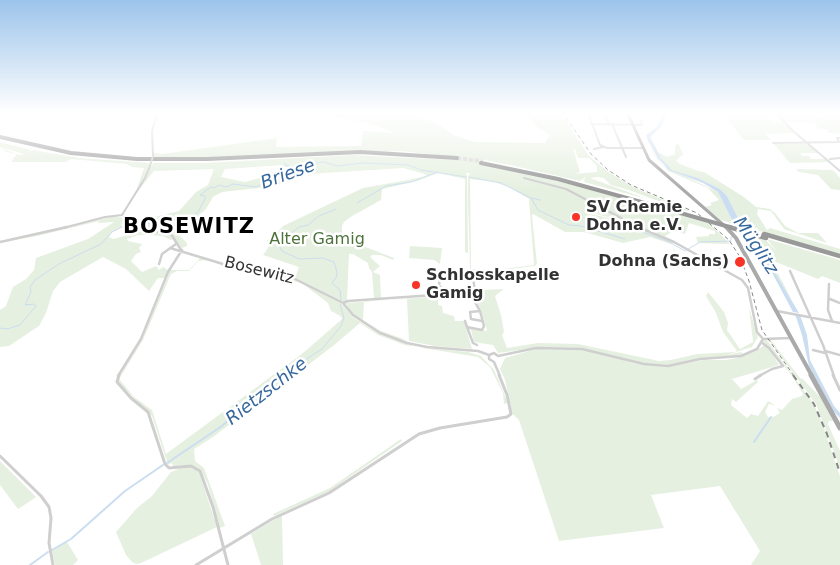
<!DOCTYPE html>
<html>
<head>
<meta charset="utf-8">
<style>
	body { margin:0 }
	canvas { display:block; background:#fff }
</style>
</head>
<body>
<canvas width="840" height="565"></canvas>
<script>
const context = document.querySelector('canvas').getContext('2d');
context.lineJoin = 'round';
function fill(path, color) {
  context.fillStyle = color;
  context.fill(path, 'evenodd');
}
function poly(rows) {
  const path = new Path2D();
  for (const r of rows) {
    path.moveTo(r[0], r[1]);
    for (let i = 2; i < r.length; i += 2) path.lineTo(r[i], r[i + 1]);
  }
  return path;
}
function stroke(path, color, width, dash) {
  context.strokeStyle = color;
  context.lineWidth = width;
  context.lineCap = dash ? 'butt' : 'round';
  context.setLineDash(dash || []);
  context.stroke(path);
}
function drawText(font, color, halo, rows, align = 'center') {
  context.font = font + ' "DejaVu Sans",sans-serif';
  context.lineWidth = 5;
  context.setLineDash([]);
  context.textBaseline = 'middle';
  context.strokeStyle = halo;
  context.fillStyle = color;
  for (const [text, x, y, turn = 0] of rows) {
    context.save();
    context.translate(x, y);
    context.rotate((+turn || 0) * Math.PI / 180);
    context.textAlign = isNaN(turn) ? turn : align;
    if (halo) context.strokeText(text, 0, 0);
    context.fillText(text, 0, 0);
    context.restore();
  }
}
const green = poly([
	[307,112,366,112,397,118,383,112,395,112,437,123,453,135,475,142,545,143,550,135,536,126,525,112,560,112,589,156,610,173,633,187,694,213,671,206,629,190,611,185,604,178,598,177,590,178,647,199,584,182,585,177,580,181,510,165,485,160,481,162,580,186,709,223,730,244,698,243,696,237,709,236,709,234,715,234,715,231,689,223,685,234,674,230,663,238,633,224,599,205,566,189,557,185,627,222,592,213,591,214,621,221,618,222,630,224,673,242,671,244,676,252,709,269,675,252,671,244,650,237,623,243,584,232,565,232,533,214,532,216,537,264,535,266,501,270,501,272,472,270,470,269,468,199,468,177,470,173,465,173,467,175,468,253,465,252,465,179,438,173,417,181,382,189,381,200,352,216,344,222,342,226,342,238,394,258,393,260,381,255,372,255,370,257,380,266,373,272,380,275,381,298,374,298,372,272,369,268,368,263,353,254,349,254,347,300,343,302,295,278,299,267,263,255,268,248,267,240,274,236,283,226,363,188,408,180,426,176,425,174,403,168,293,175,291,179,276,186,222,192,213,197,206,209,182,230,180,236,187,243,187,246,182,248,177,244,172,233,149,229,140,222,146,223,151,218,179,211,196,192,208,185,214,169,154,171,137,192,153,163,205,163,352,155,457,160,456,157,401,151,154,159,154,153,162,154,277,138,276,147,361,146,363,131,393,133,381,127,366,123],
	[573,149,575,149,578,158,589,158,597,166,597,172,574,174,580,172],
	[281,165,288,168,278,173,245,182,221,177,225,169],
	[470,179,494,182,509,187,529,199,534,265,494,270,471,269],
	[776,112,816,114,819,118,827,118,824,113,840,114,840,134,829,133,827,129,819,129,814,123,786,122],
	[724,115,767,115,772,122,784,122,796,133,766,134,771,140,744,140],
	[0,142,31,150,28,153,33,150,79,158,150,163,144,178,137,189,144,168,132,167,127,164,71,159,66,162,11,162,17,154,7,152,0,148,20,155,24,154,0,147],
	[678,143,683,154,676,161,680,164,698,171,704,172,744,197,756,207,770,209,775,213,785,226,798,233,818,233,827,243,784,229,771,211,758,209,757,214,767,230,770,228,840,249,840,254,742,226,727,196,720,189,698,178,672,170,661,158,658,152,667,157,675,154,675,146],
	[774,144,808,144,820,153,800,153,802,156,809,156,811,159,828,159,832,162,790,163],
	[651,149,664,166,718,192,734,224,721,220,705,207,712,205,710,203,719,200,708,188,668,171,657,159],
	[796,169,833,170,840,178,840,190,831,189,818,175,799,172],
	[115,216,131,220,121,224,122,226,138,223,124,226,112,232,109,237,113,239,147,230,166,232,172,236,174,239,171,240,163,236,148,235,138,235,127,239,128,241,142,244,139,248,141,252,136,254,131,261,142,272,156,266,159,270,163,267,168,270,165,278,158,278,149,291,126,269,103,257,60,282,53,291,46,313,39,326,9,346,0,347,0,310,6,306,13,287,26,279,34,270,36,258,88,239,114,222,98,223,99,221,37,236,0,243],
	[748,234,765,239,777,252,767,239,840,260,840,283,822,276,818,279,771,260,794,304,767,260],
	[410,246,442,248,440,264,434,260,409,258],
	[200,258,226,266,292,279,303,283,232,269,207,260,198,261,189,271,177,271,171,274,143,340,119,379,134,397,152,410,166,454,303,353,341,320,342,318,339,315,331,311,328,303,303,284,342,304,353,317,379,334,389,338,416,347,468,352,481,356,494,370,508,403,504,404,503,393,490,367,478,357,405,345,378,335,360,323,333,346,213,437,194,449,195,461,204,468,225,526,220,528,208,485,201,470,191,465,173,466,172,463,168,465,152,416,118,382,119,376,142,340,170,270,189,270],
	[504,289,495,296,501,315,504,332,502,335,507,348,538,343,578,344,659,361,671,360,697,354,735,352,737,351,723,332,716,313,706,296,708,292,724,312,728,323,727,330,740,349,753,342,749,308,758,337,752,347,727,355,741,352,743,354,727,358,699,358,670,365,644,363,582,348,542,347,498,353,493,345,474,342,471,330,469,330,471,328,487,331,481,310,474,299,476,292,481,290],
	[442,296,443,300,438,300,438,305,442,306,443,313,454,316,455,321,464,321,472,349,434,346,390,337,380,332,351,313,346,303],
	[407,299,409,341,381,331,363,320,364,301],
	[766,339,813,403,822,422,835,462,840,476,840,565,751,565,760,551,720,486,651,495,664,528,559,541,519,420,512,413,505,380,500,369,505,358,536,349,582,350,608,355,633,363,665,367,704,360,725,360,737,358,756,351,764,345,769,348,779,365,732,379,741,389,757,380,758,382,736,402,732,399,731,405,747,418,751,414,758,416,768,401,775,405,769,404,765,412,768,417,773,417,780,413,777,408,782,410,792,399,802,396,803,394,792,376,770,348,764,343,763,341],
	[768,339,770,339,800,378,803,379,821,398,833,421,829,421,828,424,840,451,840,468,816,404],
	[401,439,402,441,328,492,274,516,273,514,330,488],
	[0,461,36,497,35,498,18,509,0,485],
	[183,467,190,467,199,472,217,527,141,563,136,564,132,562,126,555,116,532,137,508,152,496,171,472],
	[282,515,283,565,261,565,251,534],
	[67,542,78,560,73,565,55,565,52,551]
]);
const water = poly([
	[664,112,667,112,665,120,659,129,650,137,661,158,672,170,698,178,720,189,727,196,742,226,734,224,718,192,703,183,669,170,658,158,648,141,646,135,657,127],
	[739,231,748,234,767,259,799,313,793,312,769,267,744,240],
	[795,314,800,315,807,335,810,360,834,406,840,413,840,418,833,411,809,366,802,335]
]);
const streamFar1 = poly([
	[285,163,285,165,298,168],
	[469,177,501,183,531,198,540,200],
	[531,198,538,210,569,225,581,226,625,239],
	[357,203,386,186,411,182,438,172],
	[336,209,319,216,308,225,299,227,284,239,280,248,282,251,299,259,323,258,334,262,337,272,336,278,332,283,340,290,341,300],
	[141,222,168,227,189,219,198,212,205,199,205,196,200,195,211,187,214,188,219,185,226,187,233,184,256,187,269,180,275,183,290,177,289,171,297,171,300,167,309,164,324,162,337,166,363,163,408,165,421,170,466,177],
	[627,226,669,242,685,251,700,242,731,241,731,237,733,237],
	[148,231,156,233],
	[0,328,7,329,20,325,36,306,34,304,25,305,31,292,30,287,35,280,59,264,101,244,112,232,124,226,137,223],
	[284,376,297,365,322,349,341,326,344,318,340,304]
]);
const stream = poly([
	[754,442,771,417],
	[167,463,222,426,252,399,286,375],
	[52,550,71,539,125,491,163,465],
	[30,565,48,552]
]);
const highwayTunnel = poly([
	[457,158,482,161]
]);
const minorFar2 = poly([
	[588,112,600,145,607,148,642,148],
	[775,112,793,131,840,171],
	[809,112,840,113],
	[605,115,609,124],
	[591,124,642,125,641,121],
	[612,124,626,157],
	[773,143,839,142,837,138,840,138],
	[594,149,603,147],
	[153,156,152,131,158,112],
	[830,159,840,158],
	[524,178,566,189,640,228],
	[122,215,145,178,150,166],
	[63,228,105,217,122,215,133,219,146,228]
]);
const minorFar1 = poly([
	[144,227,148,230,171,234,181,250],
	[638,227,674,242,742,280,748,288,757,332,763,339],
	[0,242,67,227],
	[170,248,233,267,293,278,343,303,353,315,380,333,407,343,427,347,478,351,489,355,494,353,498,356,536,348,582,349,644,364,668,366,700,359,741,356,757,349,763,339],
	[159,264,162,254,176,244],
	[790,271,823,345,834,376],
	[829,284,828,310,832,321],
	[446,295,445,290,439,286,440,275,470,275,473,279,475,290,472,297],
	[830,299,840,303],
	[343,303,348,301,434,295,472,297,480,311,484,326,482,330,467,327,473,343,477,345],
	[480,311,470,312,471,319,482,321],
	[777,311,840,323],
	[465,321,467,327],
	[763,339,791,338],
	[813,350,825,353],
	[825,351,840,355],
	[489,355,489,359,494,362,500,376],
	[118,376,141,339,168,272,182,250],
	[759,376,772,369,783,366,769,348,761,342]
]);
const minor = poly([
	[119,375,117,382,131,398,148,412,165,464,169,468,191,466,200,471,213,507,228,565],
	[833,375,840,390],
	[755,379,761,375],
	[0,456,41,496,49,507,51,518,49,543,53,565],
	[196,565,272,519,329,493,419,434,440,428,507,417,511,414,507,395,499,375]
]);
const majorFar2 = poly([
	[627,112,649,160,727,228]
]);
const majorFar1 = poly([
	[726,227,736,238,812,376]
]);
const major = poly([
	[811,375,840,428]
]);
const highwayFar1 = poly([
	[0,137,71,153,137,159,207,159,360,152,457,158],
	[481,163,558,179,670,210]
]);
const highway = poly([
	[764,234,840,256]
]);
const railFar1 = poly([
	[562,112,591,154,608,170,631,185,697,213,729,240,740,257,749,281,762,330,794,376]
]);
const rail = poly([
	[793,375,814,404,827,434,840,473]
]);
const minorBridge = poly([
	[150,166,153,156]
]);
const highwayBridgeFar1 = poly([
	[670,210,733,228]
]);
const highwayBridge = poly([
	[729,227,766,238]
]);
const markers = [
	[576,217,5,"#f63428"],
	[740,262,6,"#f63428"],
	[416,285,5,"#f63428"]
];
const poiNames = [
	["SV Chemie",586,208],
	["Dohna e.V.",586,226],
	["Dohna (Sachs)",729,262,"right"],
	["Schlosskapelle",426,276],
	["Gamig",426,294]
];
const parkNames = [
	["Alter Gamig",317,240]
];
const streetNames = [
	["Bosewitz",259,271,14]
];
const waterNames = [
	["Briese",288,175,-20],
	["Müglitz",755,246,56],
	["Rietzschke",267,392,-38]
];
const districtNames = [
	["BOSEWITZ",189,228]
];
fill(green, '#e6f0e0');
fill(water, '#cbddf0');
stroke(streamFar1, '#cbddf0', 1);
stroke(stream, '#cbddf0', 2);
stroke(highwayTunnel, '#d6d6d6', 4, [4, 2]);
stroke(minorFar2, '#cfcfcf', 2);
stroke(minorFar1, '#cfcfcf', 2.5);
stroke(minor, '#cfcfcf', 3);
stroke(majorFar2, '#aaa', 3);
stroke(majorFar1, '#aaa', 4);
stroke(major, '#aaa', 5);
stroke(highwayFar1, '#999', 4);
stroke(highway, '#999', 4.5);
stroke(railFar1, '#878787', 1, [4, 3]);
stroke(rail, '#878787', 2, [6, 5]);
stroke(minorBridge, '#cfcfcf', 2);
stroke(highwayBridgeFar1, '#999', 4);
stroke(highwayBridge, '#999', 4.5);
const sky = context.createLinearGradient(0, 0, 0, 191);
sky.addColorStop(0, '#9cc4eb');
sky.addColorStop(0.59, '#fff');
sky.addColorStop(1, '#ffffff00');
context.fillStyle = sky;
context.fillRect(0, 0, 840, 191);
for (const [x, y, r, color] of markers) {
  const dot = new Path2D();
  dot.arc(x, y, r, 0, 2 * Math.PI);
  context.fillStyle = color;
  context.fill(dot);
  stroke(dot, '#fff', 2);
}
drawText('bold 16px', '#323232', '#fff', poiNames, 'left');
drawText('16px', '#4d733a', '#fff', parkNames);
drawText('16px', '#323232', '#fff', streetNames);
drawText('italic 18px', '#37689e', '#fff', waterNames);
context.letterSpacing = '1px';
drawText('bold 21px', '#000', '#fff', districtNames);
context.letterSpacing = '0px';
</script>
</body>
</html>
